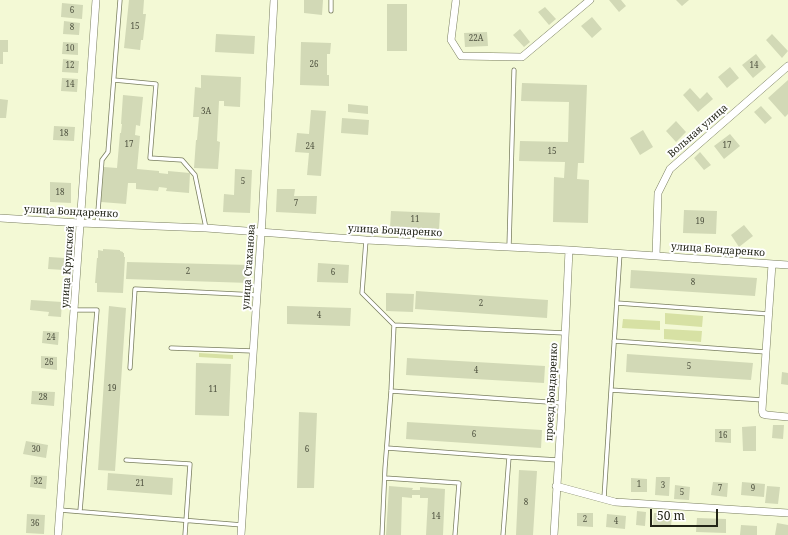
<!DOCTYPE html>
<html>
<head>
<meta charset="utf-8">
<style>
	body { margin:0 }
	#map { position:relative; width:788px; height:535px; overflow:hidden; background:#f3f9d5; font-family:"Noto Serif",serif }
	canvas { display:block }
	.scale { position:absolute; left:650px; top:509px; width:68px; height:18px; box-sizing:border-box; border:2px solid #222417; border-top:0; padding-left:5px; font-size:12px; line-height:14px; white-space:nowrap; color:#222417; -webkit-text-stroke:3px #fff; paint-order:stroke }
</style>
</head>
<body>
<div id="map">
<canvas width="788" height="535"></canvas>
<div class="scale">50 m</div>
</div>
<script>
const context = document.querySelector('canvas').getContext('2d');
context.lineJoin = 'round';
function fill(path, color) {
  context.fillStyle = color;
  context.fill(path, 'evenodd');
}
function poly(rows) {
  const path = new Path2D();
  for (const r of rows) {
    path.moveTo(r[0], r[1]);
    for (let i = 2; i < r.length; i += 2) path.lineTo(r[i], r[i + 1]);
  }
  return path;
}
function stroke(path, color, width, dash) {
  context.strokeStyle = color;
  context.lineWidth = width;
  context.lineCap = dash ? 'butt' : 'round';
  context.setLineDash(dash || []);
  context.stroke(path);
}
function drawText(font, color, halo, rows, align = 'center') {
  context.font = font + ' "Noto Serif",serif';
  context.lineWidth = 4;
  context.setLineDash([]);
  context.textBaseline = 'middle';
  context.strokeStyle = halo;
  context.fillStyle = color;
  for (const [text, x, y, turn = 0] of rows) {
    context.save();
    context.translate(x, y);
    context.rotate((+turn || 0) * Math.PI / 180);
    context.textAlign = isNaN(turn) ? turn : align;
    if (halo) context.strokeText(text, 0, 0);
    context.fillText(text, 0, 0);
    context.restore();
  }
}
const green = poly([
	[665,313,703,316,702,327,665,324],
	[623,319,660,321,660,330,622,328],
	[664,329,702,331,701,342,664,339],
	[199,353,233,355,233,359,199,357]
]);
const building = poly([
	[129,0,144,0,143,14,146,14,143,40,141,40,140,50,124,48],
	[304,0,323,0,322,15,304,13],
	[609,0,621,0,626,6,619,12],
	[676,0,689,0,682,6],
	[62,3,83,5,82,19,61,17],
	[387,4,407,4,407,51,387,51],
	[545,7,556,19,549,25,538,12],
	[592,17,602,29,592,38,581,26],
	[64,21,80,23,79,35,63,34],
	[520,29,530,42,524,47,513,35],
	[487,32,488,46,465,47,464,33],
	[216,34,255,36,254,54,215,52],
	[772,34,788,51,782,58,766,40],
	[0,40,8,40,8,52,3,52,3,64,0,64],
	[63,42,78,43,78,55,62,54],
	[301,42,331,43,330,54,327,54,327,75,329,75,329,86,300,85],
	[756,54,766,67,753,78,742,65],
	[63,59,79,61,78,73,62,72],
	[730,67,739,78,727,88,718,77],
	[201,75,241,77,240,107,224,106,224,101,219,101,217,141,220,142,218,169,194,168,196,140,197,140,199,117,193,117,195,87,201,88],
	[62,78,78,79,77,92,61,91],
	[788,80,788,114,785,117,768,98],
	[522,83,587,85,584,163,578,163,577,179,589,180,588,223,553,222,554,177,564,178,565,162,519,161,520,141,568,142,569,102,521,101],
	[690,88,700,99,707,92,713,99,698,112,683,95],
	[123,95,143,97,140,126,136,125,135,135,140,136,137,169,159,171,159,173,168,174,168,171,190,173,189,193,166,191,167,188,159,187,158,191,136,189,136,183,128,183,126,204,101,202,104,167,117,168,120,133,121,133,122,124,121,124],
	[0,99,8,100,6,118,0,118],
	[348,104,368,106,368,114,348,112],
	[761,106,772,118,765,124,754,112],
	[311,110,326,111,321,176,307,175,309,153,295,152,297,133,309,134],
	[342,118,369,120,368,135,341,133],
	[676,121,686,132,676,142,666,131],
	[54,126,75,127,74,141,53,140],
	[643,130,653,147,640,155,630,138],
	[730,134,740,146,724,159,714,146],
	[700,152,711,165,704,170,694,158],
	[235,169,252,170,250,213,223,212,224,194,234,195],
	[50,182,71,183,71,203,50,202],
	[277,189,295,189,294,196,317,196,316,214,276,212],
	[684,210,717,211,716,234,683,233],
	[391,211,440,213,439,230,390,228],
	[744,225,753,236,739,247,731,235],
	[103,249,120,250,120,251,123,252,123,253,124,253,124,257,125,257,123,293,97,292,97,283,95,283,97,258,98,258,98,250,103,251],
	[49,257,65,258,64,270,48,269],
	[127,262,251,265,250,283,126,279],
	[318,263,349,265,348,283,317,282],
	[631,270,757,278,755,296,630,288],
	[416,291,548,300,547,318,415,309],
	[386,293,414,294,413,312,386,311],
	[31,300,62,302,61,317,48,316,49,312,30,310],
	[109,306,126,308,115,471,98,470],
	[287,306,351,308,350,326,287,324],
	[43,331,59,332,58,345,42,343],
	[627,354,753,363,751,380,626,372],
	[41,356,57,357,57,370,41,368],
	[407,358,545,366,544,383,406,375],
	[196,363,231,364,229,416,195,415],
	[782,372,788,373,788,385,781,384],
	[32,391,55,392,54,406,31,404],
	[299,412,317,413,314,488,297,488],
	[407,422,542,430,541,448,406,439],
	[773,425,784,425,783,439,772,438],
	[756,426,756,451,743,451,742,427],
	[715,429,731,429,731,443,715,442],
	[26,441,48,445,46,458,23,454],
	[519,470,537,471,533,535,516,535],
	[108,473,173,478,172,495,107,490],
	[31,475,47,476,46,489,30,487],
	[656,477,670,477,669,496,655,495],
	[631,478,647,479,647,492,631,492],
	[713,482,728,483,727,497,711,495],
	[742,482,765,484,764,497,741,495],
	[675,485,690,487,689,500,674,499],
	[389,486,413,488,412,490,420,490,420,487,445,489,443,535,426,535,428,498,420,498,420,495,412,495,412,498,402,497,401,535,386,535],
	[767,486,780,487,778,504,765,503],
	[637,511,646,512,645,526,636,525],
	[577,513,593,513,593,527,577,526],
	[654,513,672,513,671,527,653,526],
	[27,514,45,515,44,534,26,533],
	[607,514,626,516,625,529,606,527],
	[697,518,726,519,726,533,696,532],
	[777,523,788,525,788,535,775,535],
	[741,525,757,526,757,535,740,535]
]);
const lane = poly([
	[331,11,331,0],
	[114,80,156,84,150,158,182,160,195,175,206,228],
	[97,224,102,160,108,152,120,0],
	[366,240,362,293,394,325,391,391,385,468,382,535],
	[509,247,514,70],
	[620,253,611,390,763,400],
	[617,303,769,314],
	[75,310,97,310,80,511],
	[394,325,565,333],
	[614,341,766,352],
	[171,348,253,351],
	[130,368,135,289,257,295],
	[391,391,562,403],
	[387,448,509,457],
	[126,460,190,464,185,535],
	[385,478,459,483,455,535],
	[604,498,611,390],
	[60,510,242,525],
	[503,535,509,457,558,460]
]);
const street = poly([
	[456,0,451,40,461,56,522,57,590,0],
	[0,218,80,223,206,228,366,240,569,250,788,265],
	[656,256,658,193,670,169,788,66],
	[772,264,762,410,763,414,767,415,788,417],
	[556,486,615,502,788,513],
	[58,535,96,0],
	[241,535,262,220,274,0],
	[554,535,562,403,569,250]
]);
const numberNames = [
	["6",72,11],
	["15",135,27],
	["8",72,28],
	["22А",476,39],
	["10",70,49],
	["26",314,65],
	["12",70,66],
	["14",754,66],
	["14",70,85],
	["3А",206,112],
	["18",64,134],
	["17",129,145],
	["17",727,146],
	["24",310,147],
	["15",552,152],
	["5",243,182],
	["18",60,193],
	["7",296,204],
	["11",415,220],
	["19",700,222],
	["2",188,272],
	["6",333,273],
	["8",693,283],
	["2",481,304],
	["4",319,316],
	["24",51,338],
	["26",49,363],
	["5",689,367],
	["4",476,371],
	["19",112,389],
	["11",213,390],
	["28",43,398],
	["6",474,435],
	["16",723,436],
	["30",36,450],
	["6",307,450],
	["32",38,482],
	["21",140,484],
	["1",639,485],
	["3",663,486],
	["7",720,489],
	["9",753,489],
	["5",682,493],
	["8",526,503],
	["14",436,517],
	["2",585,520],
	["4",616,522],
	["36",35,524]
];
const streetNames = [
	["Вольная улица",698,131,-41],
	["улица Бондаренко",71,212,3],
	["улица Бондаренко",395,231,3],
	["улица Бондаренко",718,250,4],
	["улица Крупской",68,267,-86],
	["улица Стаханова",249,267,-86],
	["проезд Бондаренко",552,392,-87]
];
fill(green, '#d7e1a4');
fill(building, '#d2d9b6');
stroke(lane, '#797e5e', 5);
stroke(street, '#797e5e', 8);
stroke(lane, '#fff', 3.5);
stroke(street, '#fff', 7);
drawText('8px', '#4e513f', null, numberNames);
drawText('10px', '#222417', '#fff', streetNames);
</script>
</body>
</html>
